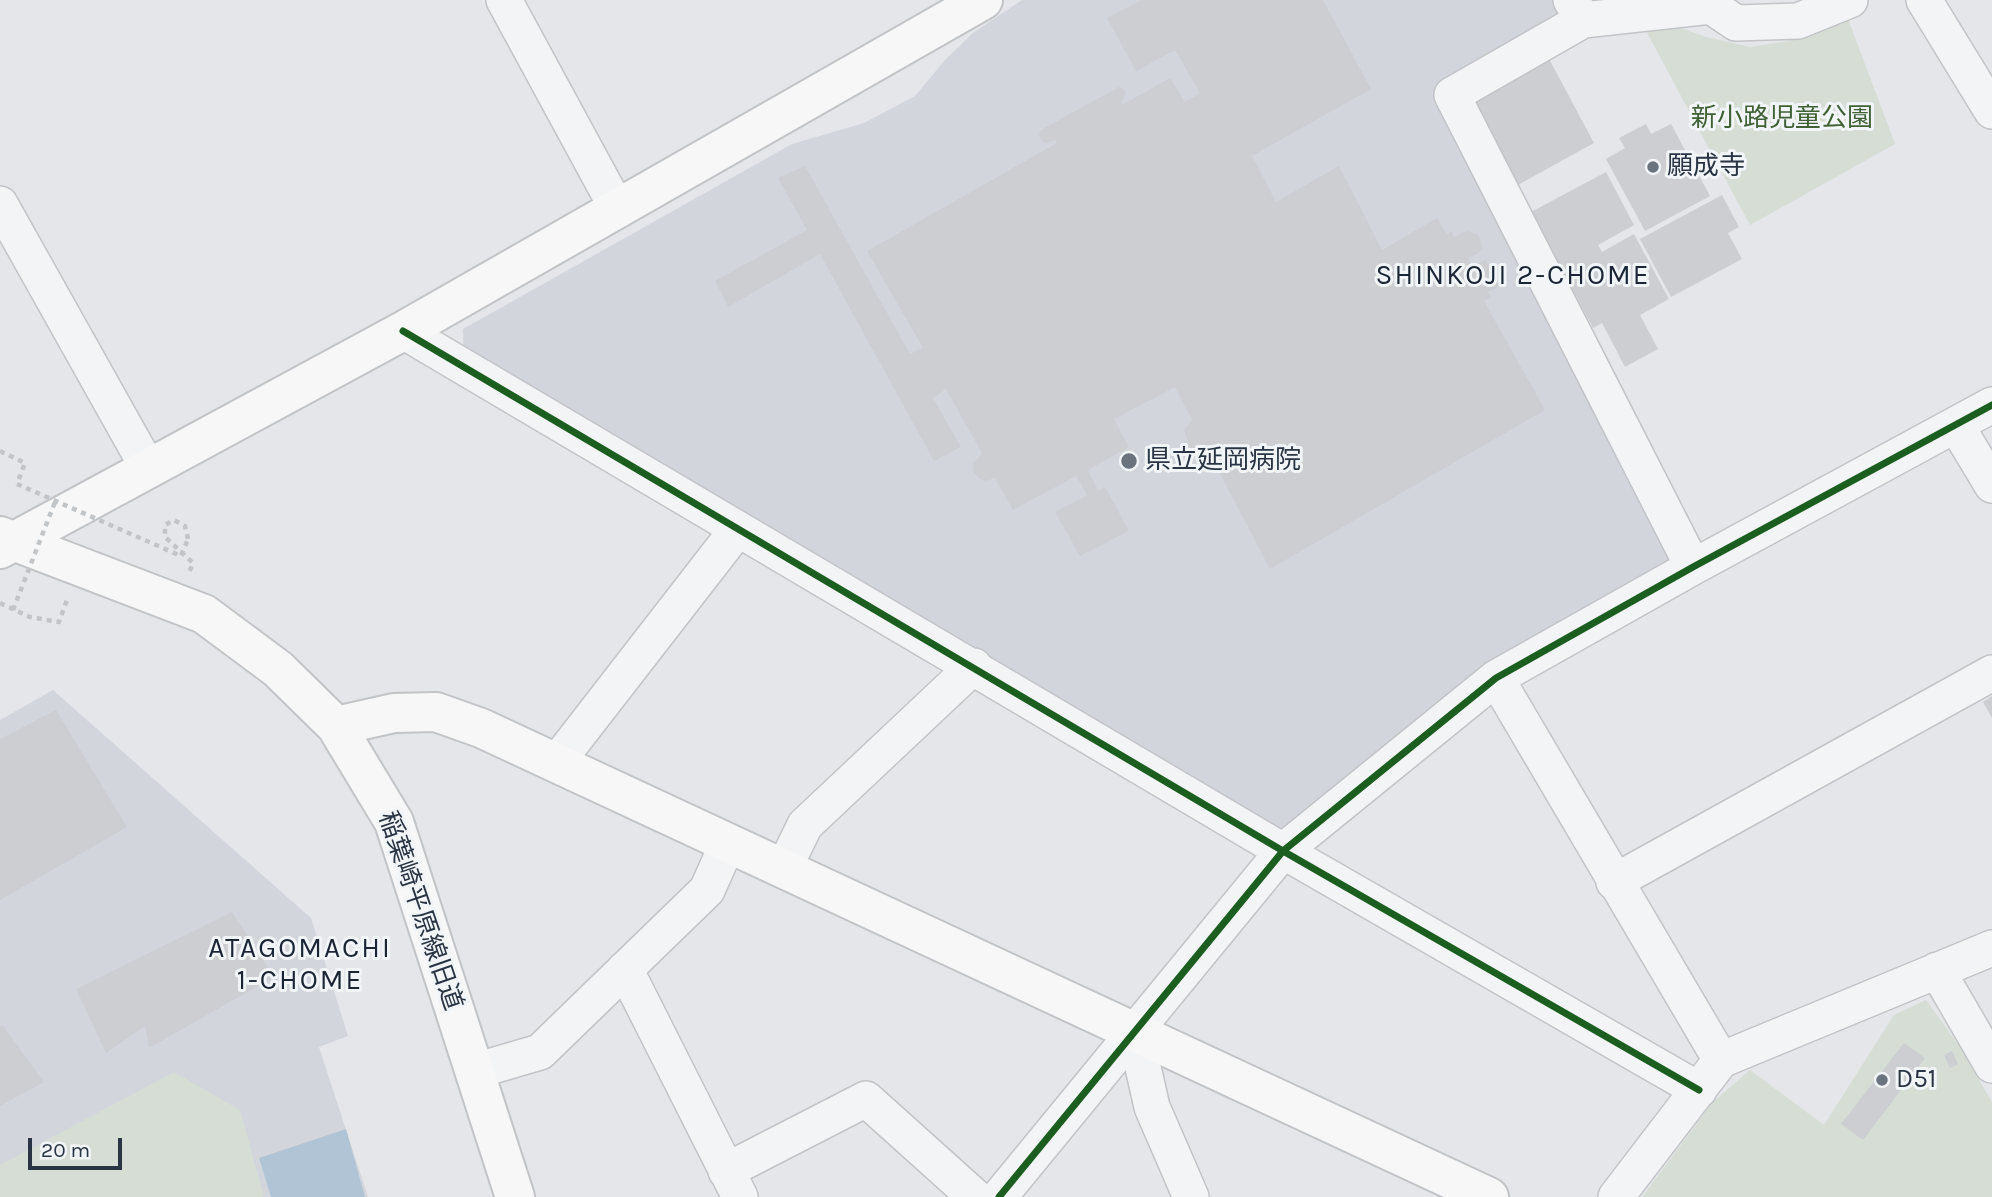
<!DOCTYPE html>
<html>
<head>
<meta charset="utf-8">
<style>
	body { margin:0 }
	#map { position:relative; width:1992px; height:1197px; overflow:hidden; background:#e4e6e9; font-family:Karla,sans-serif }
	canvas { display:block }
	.scale { position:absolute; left:28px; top:1138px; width:94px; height:32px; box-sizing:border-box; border:4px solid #293544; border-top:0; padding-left:9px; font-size:21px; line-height:24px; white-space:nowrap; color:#293544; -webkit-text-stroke:5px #f2f5f8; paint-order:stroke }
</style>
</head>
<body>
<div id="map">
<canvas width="1992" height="1197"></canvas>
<div class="scale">20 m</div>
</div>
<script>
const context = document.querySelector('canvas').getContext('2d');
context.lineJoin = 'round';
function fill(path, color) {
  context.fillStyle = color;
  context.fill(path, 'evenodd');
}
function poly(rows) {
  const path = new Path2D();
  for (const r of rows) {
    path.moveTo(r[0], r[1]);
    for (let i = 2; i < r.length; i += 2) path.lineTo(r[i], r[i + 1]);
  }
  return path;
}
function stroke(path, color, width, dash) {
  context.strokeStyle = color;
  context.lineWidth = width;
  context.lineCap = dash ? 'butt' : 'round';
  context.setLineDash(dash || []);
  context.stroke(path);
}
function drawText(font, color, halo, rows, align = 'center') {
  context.font = font + ' Karla,"Noto Sans JP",sans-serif';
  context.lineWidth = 6;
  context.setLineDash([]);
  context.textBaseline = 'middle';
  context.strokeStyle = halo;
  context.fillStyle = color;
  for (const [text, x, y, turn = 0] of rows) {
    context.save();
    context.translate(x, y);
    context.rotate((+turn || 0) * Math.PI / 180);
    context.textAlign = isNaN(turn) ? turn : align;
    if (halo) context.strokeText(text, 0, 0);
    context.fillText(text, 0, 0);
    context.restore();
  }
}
const built = poly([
	[1022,0,1555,0,1565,17,1436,91,1675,561,1474,675,1279,831,464,360,463,329,792,144,864,123,915,96,945,60,973,33],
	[53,690,311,918,348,1036,319,1047,368,1197,0,1197,0,720]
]);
const green = poly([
	[1848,19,1895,144,1750,225,1644,27,1670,24,1706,37,1750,47,1789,41],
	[1926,1000,1958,1044,1992,1102,1992,1197,1642,1197,1713,1102,1750,1070,1824,1125,1894,1015],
	[174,1072,240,1110,264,1197,0,1197,0,1165]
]);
const water = poly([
	[346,1129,365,1197,271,1197,259,1158]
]);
const building = poly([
	[1141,0,1323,0,1371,89,1252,156,1276,202,1339,166,1382,250,1437,218,1447,234,1452,231,1454,237,1467,231,1477,234,1481,240,1482,248,1479,253,1468,258,1472,266,1486,260,1500,286,1488,292,1491,297,1484,301,1545,410,1270,569,1218,470,1192,455,1184,430,1192,420,1175,387,1114,419,1129,447,1088,470,1098,490,1105,487,1129,531,1080,556,1055,512,1087,495,1076,476,1013,510,995,478,986,481,980,479,974,473,973,464,982,453,946,389,933,398,961,447,934,461,820,254,728,307,715,281,807,230,778,178,805,166,910,354,923,348,867,251,1057,143,1055,140,1046,143,1042,141,1039,135,1041,130,1119,87,1124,89,1126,93,1121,102,1122,105,1170,78,1185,102,1200,93,1175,50,1136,71,1107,18],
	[1548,57,1594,143,1516,186,1470,100],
	[1646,124,1651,134,1671,124,1710,196,1645,231,1606,159,1625,148,1619,138],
	[1606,172,1634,225,1598,245,1602,252,1634,234,1669,299,1640,315,1658,349,1625,367,1602,323,1593,328,1531,212],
	[1722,195,1739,227,1728,233,1742,259,1671,297,1640,239],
	[1992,696,1992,718,1983,702],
	[56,710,127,827,0,900,0,739],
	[232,912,274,977,149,1048,145,1026,106,1053,76,989],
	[2,1025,44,1082,0,1106,0,1026],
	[1904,1043,1925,1058,1863,1140,1841,1124],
	[1952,1051,1958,1064,1950,1068,1944,1055]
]);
const path = poly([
	[0,451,25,463,17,484],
	[188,539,185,526,174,520,165,525,165,537,193,563,189,573],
	[0,603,30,617,59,622,67,600]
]);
const street = poly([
	[504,0,618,210],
	[1571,0,1583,20,1452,95,1693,567],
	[1924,0,1992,111],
	[1583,20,1711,6,1736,23,1798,21,1850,0],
	[0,204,148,468],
	[403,331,1283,851,1699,1090],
	[1956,425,1992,485],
	[1496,678,1721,1060],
	[557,762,737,530],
	[784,868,805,825,974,666],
	[1614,882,1992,673],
	[625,969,740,1197],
	[1937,970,1992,1065],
	[1135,1032,1152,1107,1191,1197],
	[475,1071,540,1052,707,890,728,843],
	[726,1171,866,1099,975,1197],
	[999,1197,1283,851,1496,678,1693,567,1992,405],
	[1616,1197,1721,1060,1992,948]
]);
const secondary = poly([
	[0,536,204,614,278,669,336,726,394,822,515,1197],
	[0,549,403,331,983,0],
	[336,726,394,713,436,712,481,728,1489,1197]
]);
const pathBridge = poly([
	[17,484,181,556,188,539],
	[13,610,55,502]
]);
const cycleway = poly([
	[403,331,1283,851,1699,1090],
	[999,1197,1283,851,1496,678,1693,567,1992,405]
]);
const markers = [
	[1653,167,7,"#6a737e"],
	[1129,461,9,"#6a737e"],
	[1882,1080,7,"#6a737e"]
];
const parkNames = [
	["新小路児童公園",1782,119]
];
const poiNames = [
	["願成寺",1667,167],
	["県立延岡病院",1145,461],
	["D51",1896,1080]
];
const streetNames = [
	["稲葉崎平原線旧道",420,911,71]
];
const neighbourhoodNames = [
	["SHINKOJI 2-CHOME",1513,276],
	["ATAGOMACHI",300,949],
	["1-CHOME",300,981]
];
fill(built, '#d2d6dc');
fill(green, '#d5ddd4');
fill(water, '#b1c4d5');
fill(building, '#ccced2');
stroke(street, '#c2c4c7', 38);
stroke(secondary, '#c2c4c7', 42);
stroke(path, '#c2c5c8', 4.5, [5, 5]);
stroke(street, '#f3f4f6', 35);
stroke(secondary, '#f7f7f7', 38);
stroke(pathBridge, '#c2c5c8', 4.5, [5, 5]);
stroke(cycleway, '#1b5e20', 7);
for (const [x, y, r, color] of markers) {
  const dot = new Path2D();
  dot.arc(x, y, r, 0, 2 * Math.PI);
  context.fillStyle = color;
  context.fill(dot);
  stroke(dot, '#f2f5f8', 2.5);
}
drawText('26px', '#406035', '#f2f5f8', parkNames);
drawText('26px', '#293544', '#f2f5f8', poiNames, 'left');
drawText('26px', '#293544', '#f2f5f8', streetNames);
context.letterSpacing = '2px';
drawText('28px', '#1b2535', '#f2f5f8', neighbourhoodNames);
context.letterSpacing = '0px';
</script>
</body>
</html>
